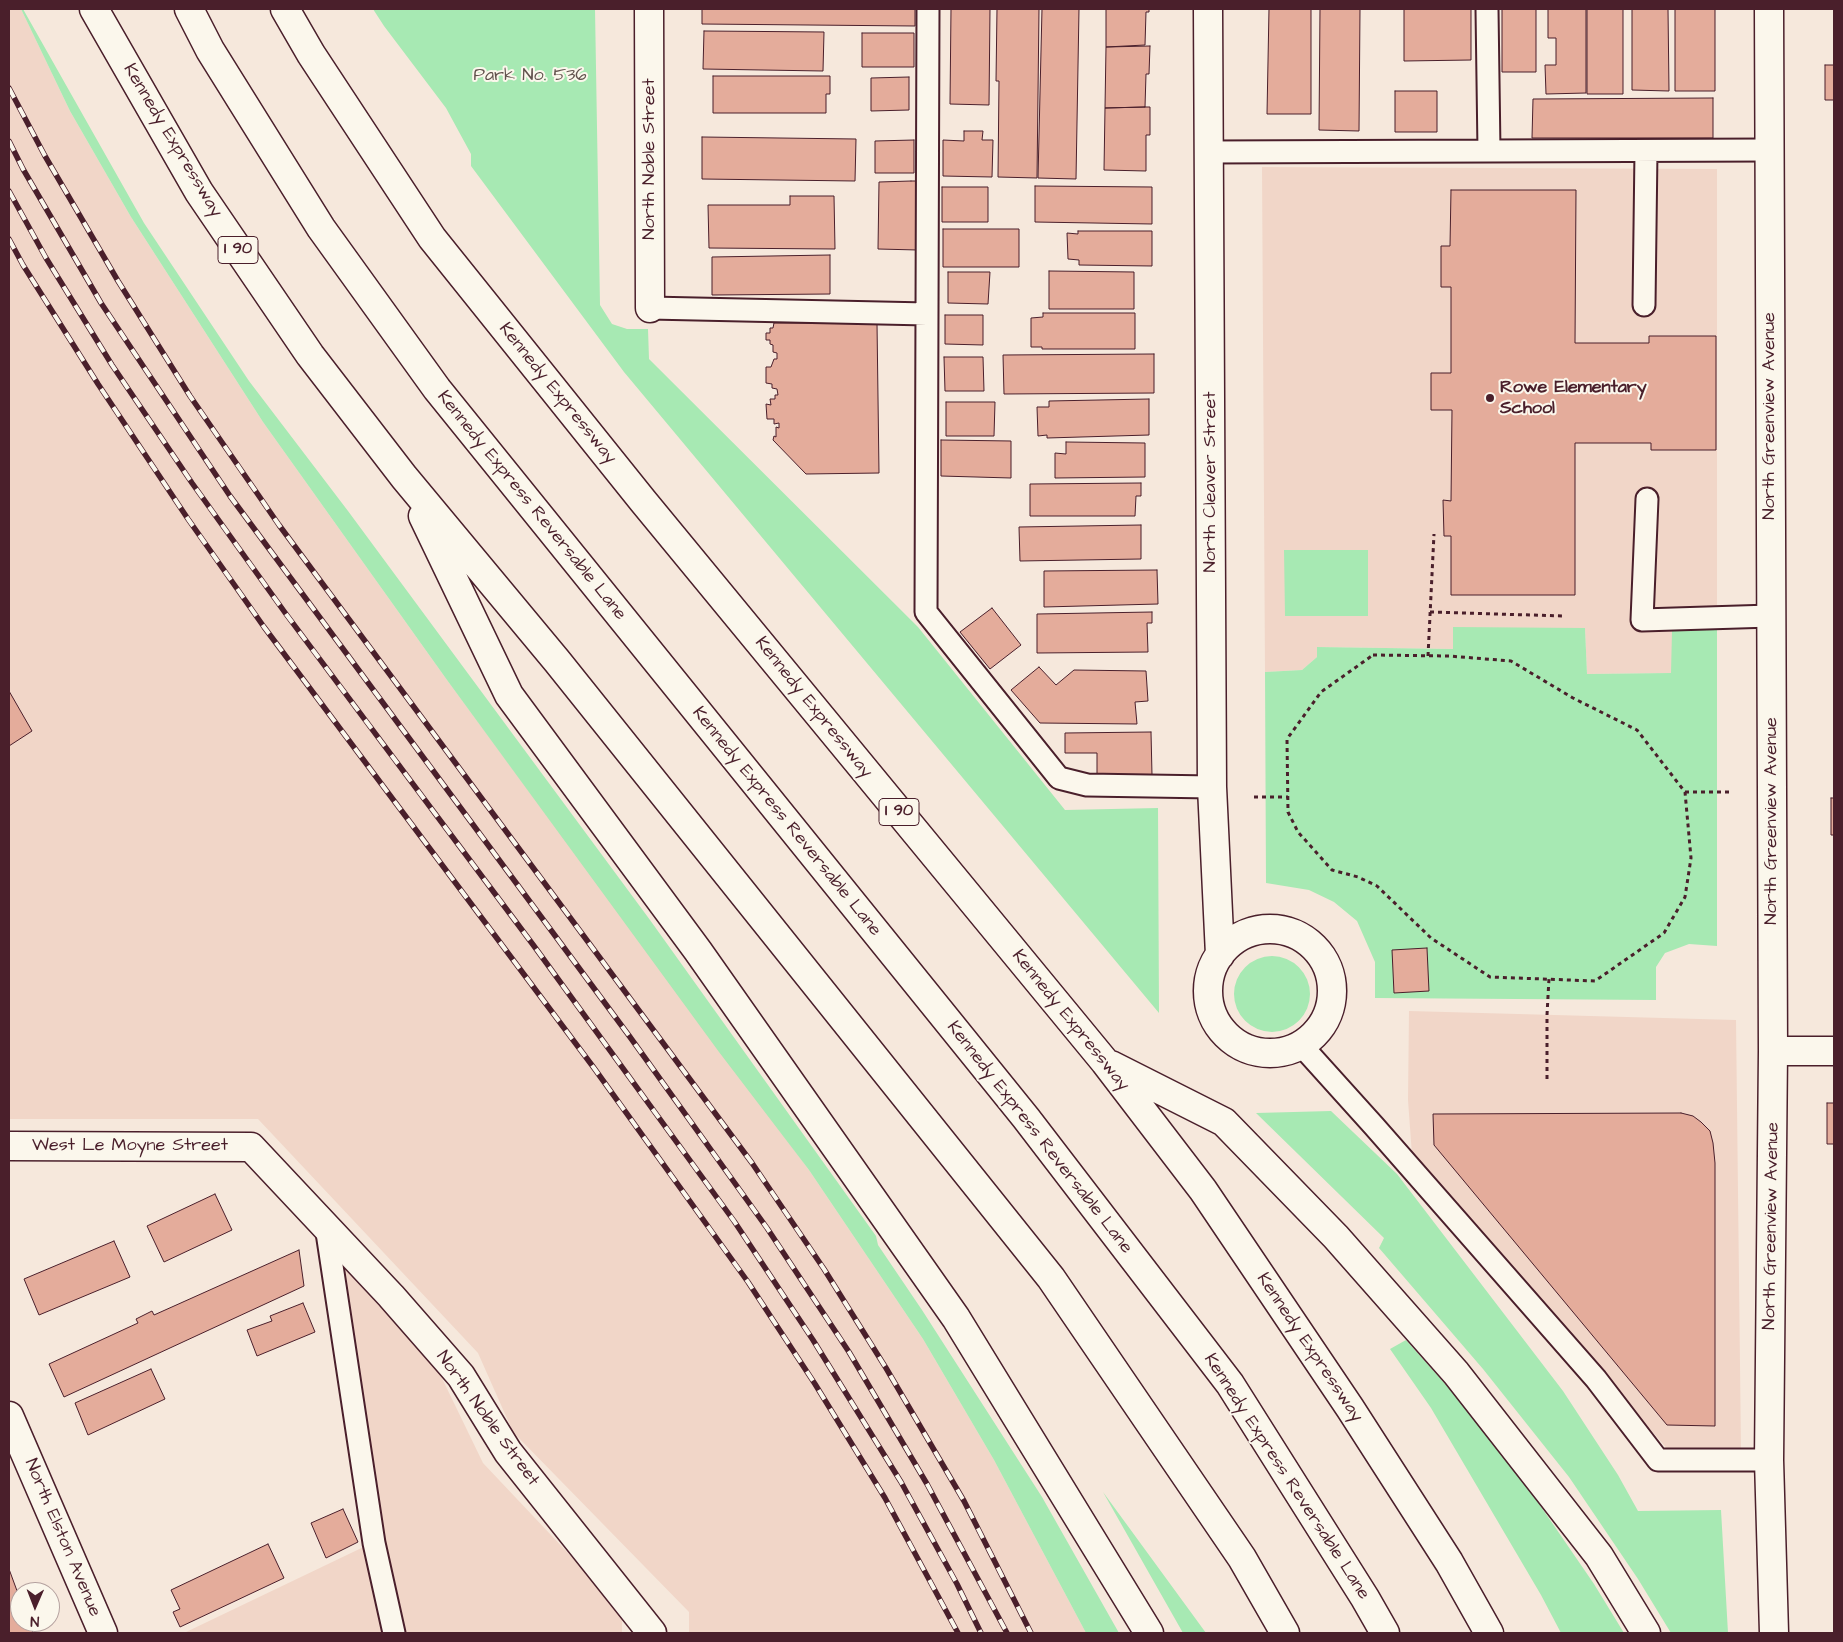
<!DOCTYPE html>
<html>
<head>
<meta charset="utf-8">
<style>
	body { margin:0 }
	#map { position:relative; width:1843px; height:1642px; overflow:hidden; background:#f6e8dc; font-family:"Architects Daughter",sans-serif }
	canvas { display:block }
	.frame { position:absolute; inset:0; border:10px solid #4a1f2b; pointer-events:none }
	.north { position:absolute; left:10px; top:1582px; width:50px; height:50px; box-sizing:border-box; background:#fbf7ec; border:1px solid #b4a19f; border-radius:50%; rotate:181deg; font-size:14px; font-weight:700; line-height:20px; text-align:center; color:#4a1f2b }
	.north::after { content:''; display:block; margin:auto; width:18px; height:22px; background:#4a1f2b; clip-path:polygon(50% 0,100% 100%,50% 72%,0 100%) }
</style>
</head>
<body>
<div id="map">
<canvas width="1843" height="1642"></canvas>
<div class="frame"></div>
<div class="north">N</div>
</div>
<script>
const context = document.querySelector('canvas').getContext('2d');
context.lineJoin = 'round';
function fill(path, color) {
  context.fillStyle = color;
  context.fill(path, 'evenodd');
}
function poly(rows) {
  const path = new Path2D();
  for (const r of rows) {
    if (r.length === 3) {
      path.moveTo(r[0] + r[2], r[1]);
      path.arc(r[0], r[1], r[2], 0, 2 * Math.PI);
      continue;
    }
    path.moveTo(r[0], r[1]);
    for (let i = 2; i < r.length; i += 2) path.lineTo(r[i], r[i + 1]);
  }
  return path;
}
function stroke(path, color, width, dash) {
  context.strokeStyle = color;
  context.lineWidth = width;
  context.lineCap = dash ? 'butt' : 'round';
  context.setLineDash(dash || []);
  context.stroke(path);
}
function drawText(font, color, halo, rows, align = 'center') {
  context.font = font + ' "Architects Daughter",sans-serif';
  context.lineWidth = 4;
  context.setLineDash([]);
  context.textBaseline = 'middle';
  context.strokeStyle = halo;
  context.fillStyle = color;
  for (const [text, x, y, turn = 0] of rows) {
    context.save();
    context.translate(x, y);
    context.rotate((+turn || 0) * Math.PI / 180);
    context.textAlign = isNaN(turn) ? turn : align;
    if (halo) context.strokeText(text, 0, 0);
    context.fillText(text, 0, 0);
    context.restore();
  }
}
const built = poly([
	[9,9,21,9,70,111,131,217,263,422,447,680,809,1170,923,1339,994,1460,1086,1633,689,1633,689,1612,513,1432,478,1353,258,1119,9,1119],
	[1262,167,1717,169,1717,629,1672,631,1672,673,1587,674,1585,628,1453,628,1454,649,1317,647,1317,657,1302,670,1265,672],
	[1409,1011,1736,1020,1741,1451,1670,1452,1412,1155,1408,1100],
	[330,1252,438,1370,483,1463,618,1606,622,1614,622,1633,184,1633,374,1542]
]);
const green = poly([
	[21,9,23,9,144,223,249,381,348,511,650,920,876,1236,878,1245,922,1310,1042,1497,1119,1633,1086,1633,994,1460,923,1339,809,1170,719,1052,447,680,263,422,131,217,70,111],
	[373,9,595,9,600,305,612,324,627,329,648,329,649,359,918,627,1065,810,1158,808,1159,1013,624,372,471,166,471,154,446,108,384,26],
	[1284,550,1368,550,1368,616,1285,616],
	[1453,627,1585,628,1587,674,1671,673,1672,631,1717,629,1717,946,1689,944,1665,953,1656,967,1656,1000,1375,998,1375,962,1357,921,1334,902,1309,890,1266,883,1265,672,1302,670,1317,657,1317,647,1453,649],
	[1272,994,38],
	[1331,1111,1397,1174,1563,1391,1618,1475,1638,1511,1721,1510,1728,1633,1671,1633,1638,1579,1569,1477,1483,1369,1379,1248,1384,1238,1256,1113],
	[1406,1340,1472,1414,1522,1479,1594,1584,1624,1633,1561,1633,1541,1595,1431,1408,1390,1349],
	[1103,1492,1206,1633,1183,1633]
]);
const building = poly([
	[702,9,915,9,915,26,702,24,702,9],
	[951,9,990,9,989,105,950,104,951,9],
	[997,9,1039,9,1037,178,998,177,999,81,996,81,997,9],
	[1042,9,1079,9,1076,179,1038,178,1042,9],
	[1106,9,1149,9,1149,12,1146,12,1145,45,1106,47,1106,9],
	[1269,9,1311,9,1311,114,1267,114,1269,9],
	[1320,9,1360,9,1359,131,1319,130,1320,9],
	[1404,9,1471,9,1471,60,1404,61,1404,9],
	[1502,9,1536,9,1536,72,1502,72,1502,9],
	[1548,9,1586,9,1586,93,1546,94,1545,65,1556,65,1556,38,1548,38,1548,9],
	[1587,9,1623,9,1623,94,1587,94,1587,9],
	[1632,9,1668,9,1669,91,1632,90,1632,9],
	[1675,9,1715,9,1715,91,1675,91,1675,9],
	[704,31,824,32,823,71,703,69,704,31],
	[862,33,914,33,914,67,862,67,862,33],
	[1150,46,1149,74,1146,74,1145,107,1105,108,1106,47,1150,46],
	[1825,65,1834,65,1834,100,1825,100,1825,65],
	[713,76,830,76,830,94,826,94,826,113,713,113,713,76],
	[909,77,909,110,871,111,871,78,909,77],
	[1395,91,1437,91,1437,132,1395,132,1395,91],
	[1713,98,1713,138,1532,138,1533,99,1713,98],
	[1145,107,1150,107,1150,135,1146,135,1146,171,1104,170,1105,108,1145,107],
	[964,131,983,131,982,140,993,140,992,177,943,176,943,140,964,141,964,131],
	[702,137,856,139,855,181,702,179,702,137],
	[914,140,914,173,875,173,875,141,914,140],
	[911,181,919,181,918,250,878,249,879,182,911,181],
	[1035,186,1152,187,1152,224,1035,222,1035,186],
	[942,187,988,187,988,222,942,222,942,187],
	[1451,190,1576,190,1575,343,1649,343,1649,336,1716,336,1716,450,1651,450,1651,443,1575,443,1575,595,1451,595,1451,536,1444,536,1443,500,1451,501,1452,410,1431,410,1431,373,1451,373,1451,287,1441,287,1441,246,1450,246,1451,190],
	[790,196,834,196,835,249,709,248,708,205,790,205,790,196],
	[943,229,1019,229,1019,267,943,267,943,229],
	[1078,231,1152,231,1152,266,1079,265,1079,260,1068,259,1067,233,1078,234,1078,231],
	[830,255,830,294,712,295,712,257,830,255],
	[1049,271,1134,272,1134,309,1049,309,1049,271],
	[948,272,990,272,988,304,948,303,948,272],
	[1043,313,1135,313,1135,349,1042,349,1042,347,1031,347,1031,318,1043,317,1043,313],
	[945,315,983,315,983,345,945,344,945,315],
	[774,323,877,323,879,473,806,474,773,440,774,436,776,437,776,427,779,428,779,423,774,424,774,419,767,419,766,404,771,405,770,399,775,399,775,395,778,395,777,389,772,388,772,384,766,383,766,367,771,367,774,359,777,359,777,353,773,352,773,345,770,344,770,340,766,340,766,333,770,333,770,328,773,328,774,323],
	[1154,354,1154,393,1004,394,1003,355,1154,354],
	[944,357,983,357,984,391,945,391,944,357],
	[1149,399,1149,435,1047,438,1047,435,1038,436,1037,407,1049,407,1049,401,1149,399],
	[946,402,995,402,994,436,946,436,946,402],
	[941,440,1011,441,1011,478,941,476,941,440],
	[1066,442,1145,443,1145,477,1055,478,1055,453,1066,454,1066,442],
	[1141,483,1141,496,1136,496,1135,516,1030,516,1030,484,1141,483],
	[1141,525,1141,559,1020,561,1019,527,1141,525],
	[1157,570,1158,604,1044,607,1044,571,1157,570],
	[992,608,1021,645,990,669,960,632,992,608],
	[1152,612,1152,623,1147,623,1148,652,1037,653,1037,614,1152,612],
	[1039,667,1056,685,1074,670,1146,671,1148,701,1135,702,1137,724,1040,723,1011,690,1039,667],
	[9,691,32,731,9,746,9,691],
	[1151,732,1152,775,1097,775,1097,753,1065,753,1065,733,1151,732],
	[1831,798,1834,798,1834,835,1831,835,1831,798],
	[1427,948,1429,991,1394,993,1392,950,1427,948],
	[1827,1103,1834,1103,1834,1144,1827,1144,1827,1103],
	[1681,1113,1693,1116,1701,1122,1710,1131,1713,1143,1715,1163,1715,1426,1667,1425,1434,1145,1433,1114,1681,1113],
	[215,1194,232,1230,164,1262,147,1226,215,1194],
	[114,1241,130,1277,39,1315,24,1279,114,1241],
	[299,1250,304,1286,64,1397,49,1364,138,1323,136,1319,152,1311,154,1315,299,1250],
	[303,1303,315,1332,257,1356,247,1330,272,1321,270,1316,303,1303],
	[151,1369,165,1399,88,1435,75,1403,151,1369],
	[343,1509,358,1542,326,1558,311,1523,343,1509],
	[268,1544,284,1578,180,1627,173,1612,180,1609,171,1590,268,1544],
	[9,1569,20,1599,20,1622,29,1622,33,1633,9,1633,9,1569]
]);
const path = poly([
	[1430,612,1564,616],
	[1373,655,1449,656,1511,661,1573,698,1637,730,1685,792,1691,858,1685,897,1664,933,1595,981,1490,977,1431,938,1377,886,1358,877,1332,870,1298,832,1288,812,1287,739,1321,692,1373,655],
	[1428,656,1434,534],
	[1685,792,1729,792],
	[1254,797,1288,797],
	[1547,1079,1547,1015,1549,978]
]);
const lane = poly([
	[928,9,926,612,1059,778,1087,785,1212,787],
	[1487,9,1489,151],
	[1209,152,1769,150],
	[1644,305,1646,151],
	[650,308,927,314],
	[1647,499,1642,620,1771,616],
	[1301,1045,1374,1126,1596,1379,1658,1460,1769,1460],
	[326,1226,374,1543,394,1633]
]);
const street = poly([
	[649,9,650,308],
	[1208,9,1212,787,1220,955],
	[1769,9,1773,1051,1769,1460,1774,1633],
	[1270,991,62],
	[1773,1051,1834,1051],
	[9,1146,251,1147,391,1296,461,1376,508,1452,652,1633]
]);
const secondary = poly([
	[9,1416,103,1633]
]);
const highway = poly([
	[94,9,199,192,310,355,404,477,557,661,1051,1278,1242,1558,1285,1633],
	[189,9,210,50,321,228,437,389,1026,1118,1230,1384,1365,1598,1385,1633],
	[285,9,311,54,432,238,643,501,1105,1062,1203,1190,1350,1408,1449,1562,1489,1633],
	[423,516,509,695,698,951,956,1318,1149,1633],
	[1111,1065,1224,1122,1336,1237,1456,1373,1599,1556,1646,1633]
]);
const rail = poly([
	[9,88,45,156,118,281,190,396,279,525,752,1163,824,1269,886,1368,964,1501,1031,1633],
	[9,141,23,169,101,303,230,496,630,1037,767,1228,849,1352,927,1484,1007,1633],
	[9,191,46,258,112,365,192,483,286,614,534,946,734,1221,813,1340,901,1482,957,1584,981,1633],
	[9,239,23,265,98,384,188,519,264,627,594,1068,748,1282,815,1384,885,1498,958,1633]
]);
const markers = [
	[1490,398,5,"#4a1f2b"]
];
const shields = [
	[238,250,40],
	[899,812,40]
];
const shieldNames = [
	["I 90",238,250],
	["I 90",899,812]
];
const parkNames = [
	["Park No. 536",530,76]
];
const streetNames = [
	["Kennedy Expressway",172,141,59],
	["North Noble Street",650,159,-90],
	["Kennedy Expressway",557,394,51],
	["North Greenview Avenue",1770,416,-90],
	["North Cleaver Street",1211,482,-90],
	["Kennedy Express Reversable Lane",531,506,51],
	["Kennedy Expressway",813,708,51],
	["North Greenview Avenue",1772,821,-90],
	["Kennedy Express Reversable Lane",786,822,51],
	["Kennedy Expressway",1070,1021,51],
	["Kennedy Express Reversable Lane",1039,1138,52],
	["West Le Moyne Street",130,1146],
	["North Greenview Avenue",1772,1226,-89],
	["Kennedy Expressway",1309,1348,56],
	["North Noble Street",487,1419,54],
	["Kennedy Express Reversable Lane",1286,1477,57],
	["North Elston Avenue",62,1538,67]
];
const poiNames = [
	["Rowe Elementary",1500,388],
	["School",1500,409]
];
fill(built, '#f1d6c8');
fill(green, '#a7e9b3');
fill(building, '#e4ac9b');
stroke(building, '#4a1f2b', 1);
stroke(lane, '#4a1f2b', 25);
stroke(street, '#4a1f2b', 31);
stroke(secondary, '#4a1f2b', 31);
stroke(highway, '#4a1f2b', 31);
stroke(path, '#4a1f2b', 3, [4, 4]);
stroke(lane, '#fbf7ec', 21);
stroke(street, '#fbf7ec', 28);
stroke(secondary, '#fbf7ec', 28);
stroke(highway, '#fbf7ec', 28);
stroke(rail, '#4a1f2b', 5.5);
stroke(rail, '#fbf7ec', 4, [11]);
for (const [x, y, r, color] of markers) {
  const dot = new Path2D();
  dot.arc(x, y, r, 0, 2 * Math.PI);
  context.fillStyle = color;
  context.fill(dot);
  stroke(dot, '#fbf7ec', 2);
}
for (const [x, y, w] of shields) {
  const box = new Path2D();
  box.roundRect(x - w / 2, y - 13.5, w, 27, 4);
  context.fillStyle = '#fbf7ec';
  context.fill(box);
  stroke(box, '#4a1f2b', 1);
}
drawText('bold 16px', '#4a1f2b', null, shieldNames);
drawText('18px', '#61524d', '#fbf7ec', parkNames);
drawText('18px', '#4a1f2b', '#fbf7ec', streetNames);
drawText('bold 18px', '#4a1f2b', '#fbf7ec', poiNames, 'left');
</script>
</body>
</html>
